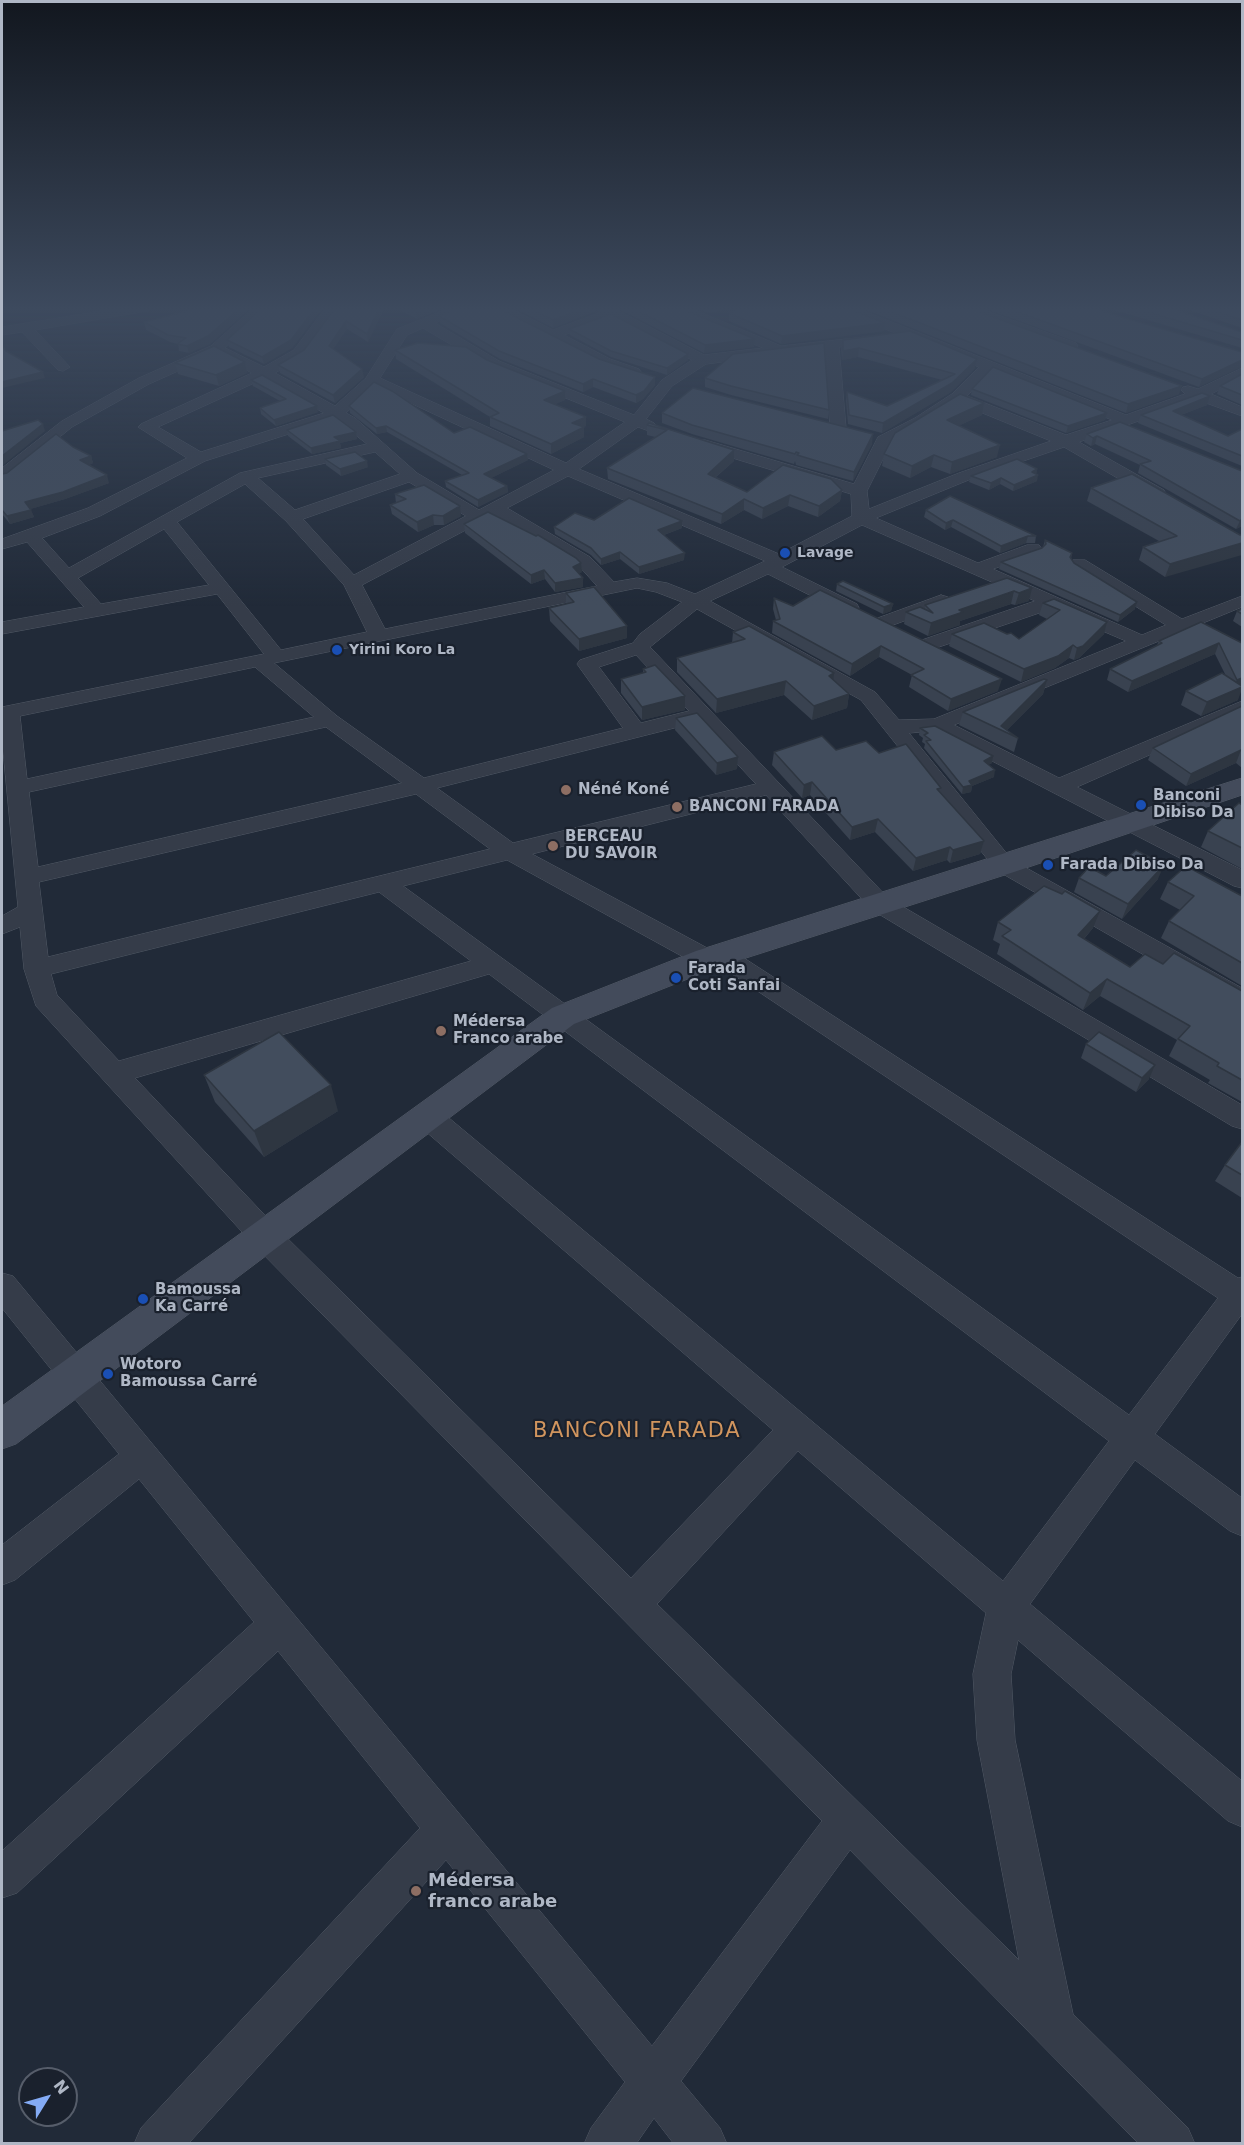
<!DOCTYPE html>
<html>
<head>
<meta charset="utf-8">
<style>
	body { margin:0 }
	#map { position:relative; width:1244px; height:2145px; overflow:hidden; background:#212a38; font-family:"DejaVu Sans",sans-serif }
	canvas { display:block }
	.frame { position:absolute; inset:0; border:3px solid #afb7c5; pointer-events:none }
	.north { position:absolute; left:18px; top:2067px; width:60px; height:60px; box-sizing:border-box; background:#1a212d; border:2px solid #565d6a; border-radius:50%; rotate:53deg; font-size:16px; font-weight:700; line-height:24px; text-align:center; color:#afb7c5 }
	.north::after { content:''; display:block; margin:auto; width:21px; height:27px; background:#84abf5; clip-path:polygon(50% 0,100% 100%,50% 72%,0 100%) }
</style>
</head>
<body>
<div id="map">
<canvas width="1244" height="2145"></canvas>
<div class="frame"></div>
<div class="north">N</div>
</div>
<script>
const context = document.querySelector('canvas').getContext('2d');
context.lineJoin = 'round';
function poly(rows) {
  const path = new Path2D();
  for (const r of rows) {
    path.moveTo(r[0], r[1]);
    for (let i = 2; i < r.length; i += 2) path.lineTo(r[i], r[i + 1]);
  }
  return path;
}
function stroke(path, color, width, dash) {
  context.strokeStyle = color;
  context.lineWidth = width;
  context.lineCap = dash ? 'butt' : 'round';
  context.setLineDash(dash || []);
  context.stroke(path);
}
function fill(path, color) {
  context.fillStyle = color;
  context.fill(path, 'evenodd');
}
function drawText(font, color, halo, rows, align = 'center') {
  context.font = font + ' "DejaVu Sans",sans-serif';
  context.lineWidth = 4.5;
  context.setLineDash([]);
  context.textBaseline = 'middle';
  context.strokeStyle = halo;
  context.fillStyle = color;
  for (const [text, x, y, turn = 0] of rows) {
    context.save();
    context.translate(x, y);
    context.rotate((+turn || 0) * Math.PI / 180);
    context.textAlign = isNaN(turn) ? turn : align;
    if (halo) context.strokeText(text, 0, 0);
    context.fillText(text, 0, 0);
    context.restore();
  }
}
const street = poly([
	[125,307,155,307,148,311,35,330,70,367,63,371,58,370,22,332,2,335,2,327,125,307],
	[247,307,261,307,264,312,225,348,264,367,294,350,326,307,340,307,304,356,275,373,335,406,366,378,397,329,452,307,470,307,435,323,499,361,634,415,662,380,692,360,611,318,564,335,610,359,639,369,641,372,634,376,629,375,600,365,493,310,491,307,508,307,553,330,601,312,594,307,611,307,704,355,763,348,672,310,670,307,688,307,781,346,884,335,886,338,884,341,839,347,846,428,844,431,838,433,830,428,825,349,706,364,672,386,646,419,654,423,657,426,654,429,649,431,638,427,579,469,779,554,852,516,851,494,693,446,691,443,693,440,705,440,854,484,878,437,915,418,952,394,979,367,838,310,836,307,854,307,1126,415,1185,394,1181,390,1183,387,1188,386,1198,389,1242,368,1242,378,1211,394,1242,407,1242,416,1198,400,1079,442,1164,490,1166,494,1164,498,1152,498,1064,447,971,479,876,518,978,563,1027,545,1039,545,1042,549,1039,553,993,569,1142,635,1166,625,1073,568,1070,564,1073,560,1085,560,1182,619,1242,596,1242,607,954,725,1059,778,1242,701,1242,714,1077,787,1242,870,1242,888,1234,886,934,731,909,733,1012,860,1242,988,1242,1008,1233,1006,996,870,861,700,697,609,650,647,888,898,1242,1105,1242,1129,1232,1126,872,910,766,795,532,854,711,950,721,946,730,949,1238,1278,1242,1277,1242,1314,1155,1434,1242,1498,1242,1536,1230,1531,1135,1460,1030,1604,1242,1781,1242,1827,1228,1821,1018,1640,1011,1674,1015,1740,1073,2014,1188,2128,1195,2144,1139,2144,850,1850,681,2081,720,2128,727,2144,674,2144,654,2118,636,2144,584,2144,591,2128,625,2082,446,1860,188,2144,134,2144,141,2128,420,1828,278,1651,17,1893,2,1898,2,1851,254,1622,139,1479,15,1580,2,1585,2,1545,119,1454,2,1308,2,1273,13,1276,652,2046,822,1821,254,1245,36,1006,24,969,20,927,2,934,2,916,18,907,2,740,2,707,264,654,217,594,2,634,2,622,84,607,27,542,2,549,2,539,88,508,187,458,138,427,141,424,252,373,216,354,149,384,72,427,8,479,2,481,2,468,62,421,139,378,211,346,250,311,247,307],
	[423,328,489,367,625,422,566,463,380,378,407,335,423,328],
	[991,371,1112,420,1066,435,967,396,991,371],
	[263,379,324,413,201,452,158,427,263,379],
	[374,386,554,470,479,510,417,473,355,418,346,413,374,386],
	[958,403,1051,441,959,473,869,509,867,491,891,443,958,403],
	[335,419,367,444,240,473,69,568,42,538,100,516,205,461,335,419],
	[375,452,400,474,295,510,258,478,375,452],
	[568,476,765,561,695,594,667,583,637,578,614,582,590,557,507,508,568,476],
	[409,482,466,516,354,575,303,519,409,482],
	[245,484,286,521,344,585,367,632,281,650,177,522,245,484],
	[494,515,578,565,597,586,385,629,362,585,494,515],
	[862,525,1035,601,919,641,916,645,919,649,933,649,1051,609,1126,641,934,719,899,720,875,692,710,601,768,574,843,612,857,612,859,608,857,604,782,567,862,525],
	[164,529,209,585,101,604,78,578,164,529],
	[637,588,656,592,682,602,640,634,633,643,580,660,577,664,623,728,424,778,337,716,274,663,637,588],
	[636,655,689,711,641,723,599,667,636,655],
	[255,667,314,717,27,779,20,716,255,667],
	[698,722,756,784,513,843,437,788,698,722],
	[326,727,402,783,38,867,29,792,326,727],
	[416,794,490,849,48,957,39,882,416,794],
	[507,860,698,965,707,968,717,964,1218,1298,1129,1415,403,886,507,860],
	[379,892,471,961,119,1061,57,995,51,974,379,892],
	[489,974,1109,1441,1003,1581,437,1108,427,1105,417,1108,413,1116,417,1124,773,1430,631,1578,276,1227,135,1078,489,974],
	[798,1451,986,1613,973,1674,977,1740,1019,1960,657,1604,798,1451],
	[957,307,976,307,1076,343,1078,346,1071,350,1066,349,959,310,957,307],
	[941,595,948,597,950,601,948,605,882,629,875,627,872,623,875,619,941,595]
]);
const secondary = poly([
	[1242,778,1242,795,1014,872,718,967,574,1024,16,1444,2,1449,2,1406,552,1008,696,951,1242,778]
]);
const wall = poly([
	[192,307,246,307,247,311,210,344,189,353,179,351,178,344,170,342,146,330,144,322,193,309],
	[262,307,323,307,292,348,264,364,229,347,227,340,262,308],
	[336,307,385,307,368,342,347,329,333,349,364,377,335,403,280,373,278,365,304,350],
	[394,307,447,307,417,319],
	[512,307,596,307,596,311,553,328],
	[615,307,677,307,755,339,754,347,704,353],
	[694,307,734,307,709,313],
	[859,307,966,307,1179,394,1126,413],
	[981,307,1087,307,1242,352,1199,387],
	[1104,307,1166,307,1242,332,1242,348],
	[1181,307,1242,307,1242,328],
	[729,313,885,323,884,331,781,344,729,321],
	[439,316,599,359,655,377,655,385,643,399,636,403,593,387,583,392,500,359,440,323],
	[569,329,688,354,688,360,667,375,611,357,570,335],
	[843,340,975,368,951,392,882,433,848,424,846,401,847,392,887,406,942,380,858,357,842,360,841,349],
	[395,350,487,360,565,391,565,400,555,404,586,426,583,427,584,437,551,454,490,426,490,417,396,359],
	[245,362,247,373,219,386,178,374,175,363],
	[1242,374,1242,405,1217,394,1220,386],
	[705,378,829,410,828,419,731,395,705,387],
	[251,380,318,412,276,426,261,414,260,408,280,401,253,386],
	[972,389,1107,413,1105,420,1066,433,971,395],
	[1210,396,1207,405,1181,415,1228,436,1242,429,1242,466,1138,423,1141,415],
	[984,403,982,415,958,426,997,457,950,474,931,467,910,478,882,466,884,454],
	[349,406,527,454,528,460,491,478,507,486,508,492,478,507,446,487,445,481,462,475,387,432,377,434,350,413],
	[662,413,872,444,853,481,796,465,795,461,794,464,692,434,662,423],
	[1120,422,1242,471,1242,526,1236,529,1138,473,1140,465,1095,444,1091,446,1084,442,1087,434],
	[649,423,734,450,734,461,716,477,747,492,842,490,840,501,818,517,788,506,762,519,744,510,721,524,608,479,607,468,655,437,647,435,647,425],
	[287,430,356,432,357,439,340,443,341,448,312,454,288,436],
	[73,447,91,456,93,463,89,465,109,483,65,499,30,509,34,517,10,524,2,514,2,474],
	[325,459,368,467,341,476,326,465],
	[1037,469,1036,474,1037,481,1013,491,1000,484,989,490,969,482,971,476],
	[1091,488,1240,535,1165,577,1139,560,1143,547,1159,541,1087,501],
	[395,494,461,516,444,525,434,525,418,532,392,514,390,505,396,503],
	[926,510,1036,536,1035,543,1026,543,1000,553,951,527,945,530,924,517],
	[594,520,682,528,664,535,684,560,639,574,620,559,601,565,591,555,555,534,554,527],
	[464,524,582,572,579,573,583,587,555,592,545,579,531,584,465,533],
	[1045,540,1072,553,1071,559,1074,563,1135,609,1118,622,999,569,1001,562,1042,548,1043,547],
	[1007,578,1029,601,1015,605,1011,604,960,621,960,625,928,636,904,624,906,612,925,609,925,605],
	[837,584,893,604,891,611,883,614,836,591],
	[566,593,627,638,579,651,550,621,549,608,566,604],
	[774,598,998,691,948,711,909,687,912,675,879,657,850,676,772,633,773,621,776,620,773,609],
	[1043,603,1107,622,1104,634,1079,658,1074,660,1069,658,1055,668,1021,682,949,646,952,634,1019,639,1047,619,1039,615],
	[1242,609,1242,627,1233,621,1237,611],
	[733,632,834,673,833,680,849,694,847,708,812,720,784,695,716,713,677,672,677,658,732,643],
	[1159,641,1242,643,1238,700,1201,716,1181,705,1186,691,1225,674,1215,654,1128,692,1107,680,1110,669,1157,645],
	[643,669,685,696,685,710,642,720,621,693,621,679,643,673],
	[1047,680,1043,694,1007,730,1018,738,1014,752,959,725,963,712],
	[1242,706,1242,768,1236,763,1186,786,1148,760,1153,748],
	[676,718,738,757,737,769,716,775,675,730],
	[920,728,992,763,988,765,994,777,972,786,971,792,962,794,924,748,925,744,922,742,923,738,919,735],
	[836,750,879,753,940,793,984,841,980,854,950,863,947,860,913,871,875,832,850,840,810,795,802,798,772,765,774,752],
	[1242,805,1242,869,1201,847,1208,831],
	[1106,876,1158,879,1122,919,1074,892,1079,878],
	[1168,882,1242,896,1242,895,1242,986,1161,938,1169,921,1180,910,1160,899],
	[1062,894,1093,928,1084,939,1130,967,1163,964,1242,991,1242,1102,1208,1083,1210,1080,1169,1056,1177,1040,1100,996,1083,1010,997,954,1000,944,993,940,998,922],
	[1086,1044,1149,1079,1136,1092,1081,1058],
	[204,1075,338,1111,264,1157,215,1102],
	[1242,1142,1242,1198,1215,1181,1225,1165]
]);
const shadedWall = poly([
	[241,307,246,307,247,311,210,344,189,353,187,346],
	[316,307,323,307,292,348,264,364,262,357],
	[380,307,385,307,368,342,367,334],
	[427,307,447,307,417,319,416,311],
	[588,307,596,307,596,311,553,328,553,320],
	[709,307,734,307,709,313],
	[346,321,347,329,330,354,329,346],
	[885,323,884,331,781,344,782,336],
	[755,339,754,347,704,353,705,345],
	[859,348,858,357,842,360,843,351],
	[688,354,688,360,667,375,667,368],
	[977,359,975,368,951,392,882,433,883,423],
	[1242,360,1242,367,1199,387,1202,379],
	[245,362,247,373,219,386,216,375],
	[362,369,364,377,335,403,333,395],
	[43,372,45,378,2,388,2,382],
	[655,377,655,385,643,399,636,403,636,395],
	[593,379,593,387,583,392,583,384],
	[1182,386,1179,394,1126,413,1128,404],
	[565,391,565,400,545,409,544,400],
	[1210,396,1207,405,1170,419,1173,411],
	[984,403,982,415,945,432,947,420],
	[317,406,318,412,276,426,274,420],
	[1107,413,1105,420,1066,433,1068,426],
	[586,417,586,426,572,432,572,423],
	[43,424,45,431,2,466,2,456],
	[386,426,387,432,377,434,376,428],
	[584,427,584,437,551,454,551,444],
	[356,432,357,439,340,443,341,448,312,454,311,448,334,437],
	[873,434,872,444,853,481,854,472],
	[1097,436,1095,444,1091,446,1093,438],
	[1000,445,997,457,950,474,952,462],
	[734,450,734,461,707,484,708,474],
	[527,454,528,460,485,481,484,474],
	[934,455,931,467,910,478,912,466],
	[91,456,93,463,82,468,80,460],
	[367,461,368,467,341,476,340,469],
	[1037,469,1036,476,1038,475,1037,481,1013,491,1014,485],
	[107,475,109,483,65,499,27,510,25,502],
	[1001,478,1000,484,989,490,991,483],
	[507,486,508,492,478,507,478,500],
	[842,490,840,501,818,517,819,506],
	[790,495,788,506,762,519,763,508],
	[744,499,744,510,721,524,722,514],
	[460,506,461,516,444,525,443,516],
	[31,510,34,517,10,524,7,516],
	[433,515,434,525,418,532,417,522],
	[1242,519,1242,526,1236,529,1240,521],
	[953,520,951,527,945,530,946,523],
	[682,521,682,528,658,537,658,530],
	[1028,536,1026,543,1000,553,1001,546],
	[1242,543,1242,555,1165,577,1170,564],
	[620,552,620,559,601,565,601,559],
	[685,553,684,560,639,574,639,567],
	[581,563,582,572,573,576,573,567],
	[544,570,545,579,531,584,531,575],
	[583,578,583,587,555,592,555,583],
	[1032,588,1029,601,1015,605,1019,593],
	[1014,591,1011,604,960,621,960,625,928,636,931,623,959,610],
	[1137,602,1135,609,1118,622,1120,615],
	[893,604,891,611,883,614,884,607],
	[1107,622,1104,634,1079,658,1074,660,1077,648],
	[627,626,627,638,579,651,579,639],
	[1219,643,1215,654,1128,692,1132,681],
	[1073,645,1069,658,1055,668,1021,682,1024,669],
	[881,646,879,657,850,676,852,664],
	[834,673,833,687,829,676],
	[1242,678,1242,689,1238,700,1201,716,1207,702,1232,691,1237,680],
	[1002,679,998,691,948,711,951,699],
	[1047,680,1043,694,1005,732,1001,726],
	[786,681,784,695,716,713,717,699],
	[849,694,847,708,812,720,814,706],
	[685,696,685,710,642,720,642,707],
	[1241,750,1236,763,1186,786,1191,774],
	[993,756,992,763,982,768,984,761],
	[738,757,737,769,716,775,717,763],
	[995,770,994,777,972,786,971,792,962,794,963,787,969,781],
	[812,782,810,795,802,798,804,785],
	[878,819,875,832,850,840,852,827],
	[984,841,980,854,950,863,953,850],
	[950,847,947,860,913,871,916,858],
	[1164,865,1158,879,1122,919,1128,904],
	[1100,911,1093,928,1072,952,1078,935],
	[1107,979,1100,996,1083,1010,1090,993],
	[1155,1065,1149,1079,1136,1092,1142,1078],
	[331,1085,338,1111,264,1157,254,1131]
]);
const building = poly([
	[195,307,241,307,208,336,187,346,177,344,186,338,168,335,144,322,196,309,195,307],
	[263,307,316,307,291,340,262,357,227,340,263,307],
	[336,307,380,307,367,334,346,321,329,346,362,369,333,395,278,365,304,350,336,307],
	[408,307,427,307,416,311,408,307],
	[459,307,496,307,599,359,655,377,644,391,636,395,593,379,583,384,499,351,439,316,459,307],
	[527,307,588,307,553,320,527,307],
	[630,307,677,307,755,339,705,345,630,307],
	[755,307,844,307,885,323,782,336,729,313,755,307],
	[879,307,966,307,1182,386,1128,404,879,307],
	[1004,307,1087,307,1242,352,1242,360,1202,379,1004,307],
	[1131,307,1166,307,1242,332,1242,340,1131,307],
	[1205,307,1242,307,1242,320,1205,307],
	[611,314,688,354,667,368,611,351,569,329,611,314],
	[910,331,977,359,952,383,883,423,849,415,847,392,887,406,955,374,859,348,843,351,843,340,910,331],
	[418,343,466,347,487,360,565,391,544,400,586,417,572,423,584,427,551,444,490,417,499,413,395,350,418,343],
	[824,343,829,410,731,386,705,378,733,354,824,343],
	[2,345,6,351,43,372,2,382,2,345],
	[214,346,245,362,216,375,175,363,214,346],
	[993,367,1107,413,1068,426,972,389,993,367],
	[1242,374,1242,395,1220,386,1242,374],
	[262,375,317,406,274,420,260,408,286,399,251,380,262,375],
	[374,382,392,391,454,433,470,427,527,454,484,474,507,486,478,500,445,481,469,473,386,426,376,428,349,406,374,382],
	[693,388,873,434,854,472,797,455,799,453,796,452,795,454,692,425,662,413,693,388],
	[1202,393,1210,396,1173,411,1228,436,1242,429,1242,456,1141,415,1202,393],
	[960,394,984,403,947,420,1000,445,952,462,934,455,912,466,884,454,895,433,960,394],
	[333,415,356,432,334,437,340,441,311,448,287,430,333,415],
	[38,420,43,424,2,456,2,431,38,420],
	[1120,422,1242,471,1242,519,1240,521,1140,464,1151,461,1097,436,1093,438,1087,434,1120,422],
	[649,423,734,450,708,474,747,492,783,465,831,479,842,490,819,506,790,495,763,508,744,499,722,514,607,468,667,430,647,425,649,423],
	[56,434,73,447,91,456,80,460,107,475,63,492,25,502,31,510,7,516,2,510,2,474,7,473,56,434],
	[355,452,367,461,340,469,325,459,355,452],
	[1017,459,1037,469,1032,472,1038,475,1014,485,1001,478,991,483,971,476,1017,459],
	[1132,474,1240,535,1242,535,1242,543,1170,564,1143,547,1177,536,1091,488,1132,474],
	[424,485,460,506,443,516,433,515,417,522,390,505,406,499,395,494,424,485],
	[950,496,1036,536,1028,536,1001,546,953,520,946,523,926,510,950,496],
	[629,498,682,521,658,530,685,553,639,567,620,552,601,559,591,548,554,527,575,513,594,520,629,498],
	[488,512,536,536,538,535,576,558,581,563,573,567,583,578,555,583,544,570,531,575,464,524,488,512],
	[1045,540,1072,553,1070,557,1074,563,1137,602,1120,615,1001,562,1042,548,1046,544,1045,540],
	[1007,578,1032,588,1019,593,1014,591,959,610,963,612,931,623,906,612,920,607,933,613,925,605,1007,578],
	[843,581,893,604,884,607,837,584,843,581],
	[594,587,627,626,579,639,549,608,574,602,566,593,594,587],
	[820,590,1002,679,951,699,911,675,924,669,881,646,852,664,773,621,780,619,774,598,793,606,820,590],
	[1054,599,1107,622,1083,646,1077,648,1073,645,1058,656,1024,669,952,634,984,623,1007,634,1011,633,1019,639,1060,610,1043,603,1054,599],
	[1242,609,1242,614,1237,611,1242,609],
	[1201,622,1242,643,1242,678,1237,680,1219,643,1132,681,1110,669,1162,643,1159,641,1201,622],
	[749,626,834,673,829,676,849,694,814,706,786,681,717,699,677,658,745,639,733,632,749,626],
	[655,665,685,696,642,707,621,679,646,672,643,669,655,665],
	[1222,673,1242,686,1242,687,1207,702,1186,691,1222,673],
	[1044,679,1047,680,1001,726,1018,738,963,712,1044,679],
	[1242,706,1242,751,1241,750,1191,774,1153,748,1242,706],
	[697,713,738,757,717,763,676,718,697,713],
	[935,726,993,756,984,761,995,770,969,781,972,785,963,787,926,741,931,740,924,735,928,733,920,728,935,726],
	[822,736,836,750,866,741,879,753,906,744,941,788,937,789,984,841,953,850,950,847,916,858,878,819,852,827,812,782,804,785,774,752,822,736],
	[1239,803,1242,805,1242,848,1208,831,1239,803],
	[1136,850,1164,865,1128,904,1079,878,1089,867,1106,876,1136,850],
	[1186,866,1242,896,1242,895,1242,963,1169,921,1194,896,1168,882,1186,866],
	[1044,886,1062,894,1065,891,1100,911,1078,935,1130,967,1145,954,1163,964,1174,953,1242,991,1242,1080,1217,1066,1219,1063,1178,1039,1190,1026,1107,979,1090,993,1002,936,1011,930,998,922,1044,886],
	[279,1032,331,1085,254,1131,204,1075,279,1032],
	[1099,1032,1155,1065,1142,1078,1086,1044,1099,1032],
	[1242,1142,1242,1175,1225,1165,1242,1142]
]);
const markers = [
	[785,553,6,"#1a4fb4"],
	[337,650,6,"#1a4fb4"],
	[566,790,6,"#8d6e63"],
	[1141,805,6,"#1a4fb4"],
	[677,807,6,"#8d6e63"],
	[553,846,6,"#8d6e63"],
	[1048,865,6,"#1a4fb4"],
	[676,978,6,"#1a4fb4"],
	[441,1031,6,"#8d6e63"],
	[143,1299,6,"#1a4fb4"],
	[108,1374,6,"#1a4fb4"],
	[416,1891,6,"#8d6e63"]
];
const farPoinames = [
	["Lavage",797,553],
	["Yirini Koro La",349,650]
];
const poiNames = [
	["Néné Koné",578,790],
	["Banconi",1153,796],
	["Dibiso Da",1153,813],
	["BANCONI FARADA",689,807],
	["BERCEAU",565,837],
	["DU SAVOIR",565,854],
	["Farada Dibiso Da",1060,865],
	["Farada",688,969],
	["Coti Sanfai",688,986],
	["Médersa",453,1022],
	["Franco arabe",453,1039],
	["Bamoussa",155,1290],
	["Ka Carré",155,1307],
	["Wotoro",120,1365],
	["Bamoussa Carré",120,1382]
];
const nearPoinames = [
	["Médersa",428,1881],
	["franco arabe",428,1902]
];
const nearQuarternames = [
	["BANCONI FARADA",637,1432]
];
stroke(street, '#525a66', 1);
stroke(secondary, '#525a66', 1);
fill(street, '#353c49');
fill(secondary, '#434b5b');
fill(wall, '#394250');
fill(shadedWall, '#2e3641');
fill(building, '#424d5d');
stroke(building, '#2e3641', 1.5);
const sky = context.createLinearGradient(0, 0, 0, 607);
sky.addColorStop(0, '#12171f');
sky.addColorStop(0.51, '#3d4a5e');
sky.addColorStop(1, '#3d4a5e00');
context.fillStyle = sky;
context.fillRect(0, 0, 1244, 607);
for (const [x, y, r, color] of markers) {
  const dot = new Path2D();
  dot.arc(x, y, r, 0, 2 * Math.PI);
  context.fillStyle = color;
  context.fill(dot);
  stroke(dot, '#1a212d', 2);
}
drawText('bold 14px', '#afb7c5', '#1a212d', farPoinames, 'left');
drawText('bold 15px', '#afb7c5', '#1a212d', poiNames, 'left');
drawText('bold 18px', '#afb7c5', '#1a212d', nearPoinames, 'left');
context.letterSpacing = '1.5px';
drawText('21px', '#d1955e', '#1a212d', nearQuarternames);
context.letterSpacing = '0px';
</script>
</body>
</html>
